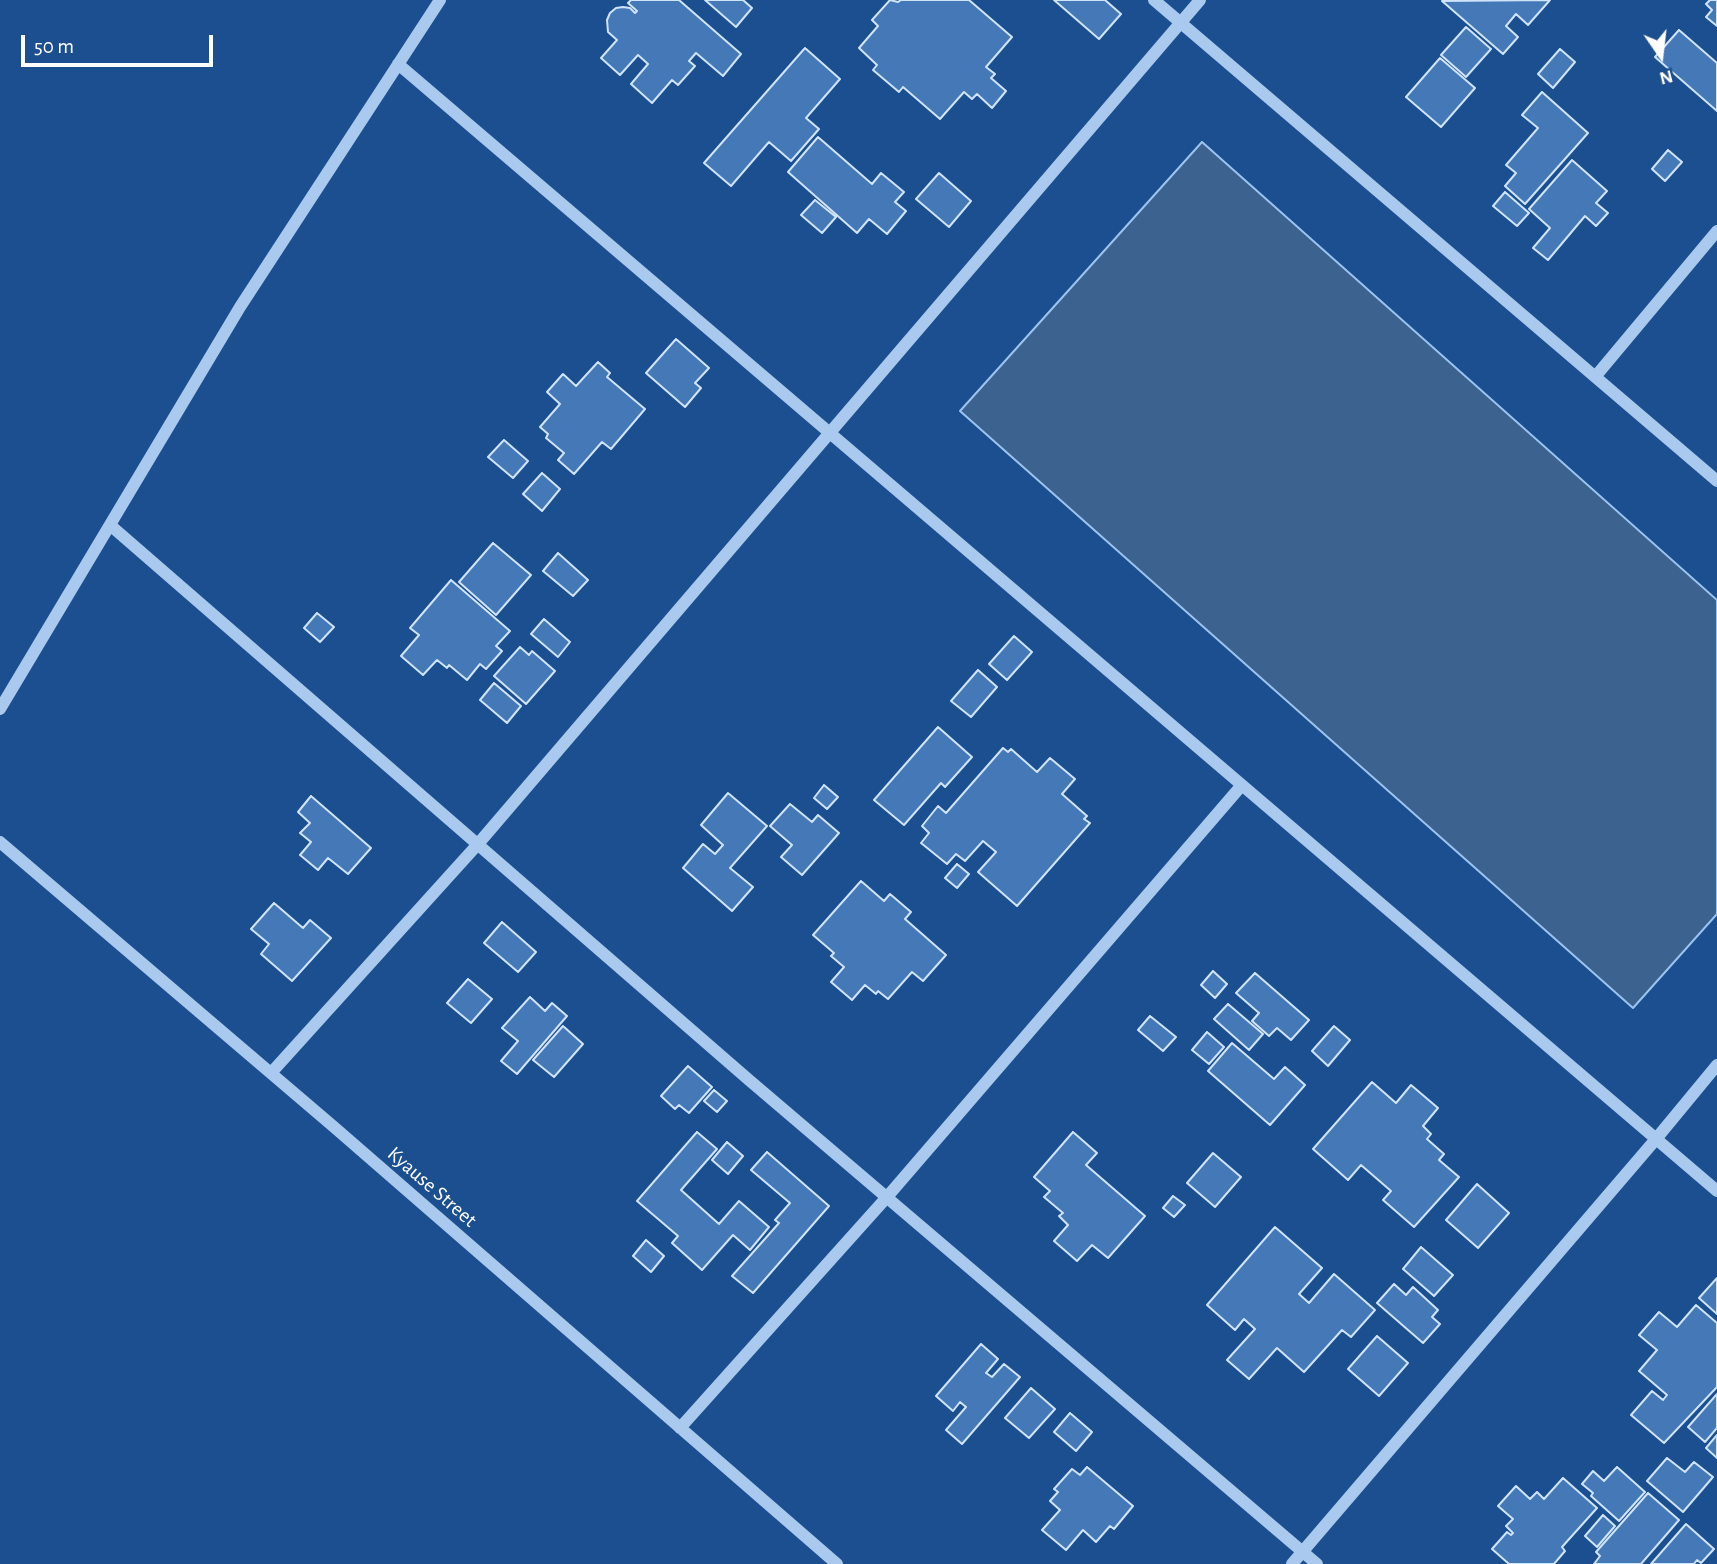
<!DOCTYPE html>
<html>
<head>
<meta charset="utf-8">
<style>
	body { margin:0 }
	#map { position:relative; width:1717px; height:1564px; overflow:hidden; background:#1b4f8f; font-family:"Alegreya Sans",sans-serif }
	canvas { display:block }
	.north { position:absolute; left:1626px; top:21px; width:70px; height:70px; -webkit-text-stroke:5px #1b4f8f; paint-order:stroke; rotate:166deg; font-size:19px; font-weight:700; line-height:28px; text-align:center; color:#fff }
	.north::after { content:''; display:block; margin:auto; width:24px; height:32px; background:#fff; clip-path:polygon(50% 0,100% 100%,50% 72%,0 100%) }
	.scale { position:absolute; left:21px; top:35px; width:192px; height:32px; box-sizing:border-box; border:4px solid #fff; border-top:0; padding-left:9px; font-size:21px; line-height:24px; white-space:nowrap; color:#fff; -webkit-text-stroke:5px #1b4f8f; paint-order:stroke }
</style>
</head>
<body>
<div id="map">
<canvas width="1717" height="1564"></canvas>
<div class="north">N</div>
<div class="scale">50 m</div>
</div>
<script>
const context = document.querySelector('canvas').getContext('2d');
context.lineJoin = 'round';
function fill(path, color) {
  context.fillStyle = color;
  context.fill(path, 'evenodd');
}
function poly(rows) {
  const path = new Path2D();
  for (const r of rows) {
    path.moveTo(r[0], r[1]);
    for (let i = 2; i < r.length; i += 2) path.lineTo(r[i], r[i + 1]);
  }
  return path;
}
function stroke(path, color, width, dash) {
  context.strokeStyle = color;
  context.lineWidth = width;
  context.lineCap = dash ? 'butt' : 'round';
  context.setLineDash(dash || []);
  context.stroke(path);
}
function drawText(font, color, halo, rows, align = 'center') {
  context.font = font + ' "Alegreya Sans",sans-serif';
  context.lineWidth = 5;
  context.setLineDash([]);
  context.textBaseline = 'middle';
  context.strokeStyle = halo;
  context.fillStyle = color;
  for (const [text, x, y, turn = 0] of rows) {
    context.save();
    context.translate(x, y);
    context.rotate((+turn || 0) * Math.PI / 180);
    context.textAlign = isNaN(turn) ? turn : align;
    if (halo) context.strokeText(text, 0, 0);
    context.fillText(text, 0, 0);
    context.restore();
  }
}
const water = poly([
	[1202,142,1717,600,1717,914,1633,1008,960,411,1202,142]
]);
const building = poly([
	[631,0,679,0,741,54,723,76,696,53,689,61,695,66,678,85,672,80,652,103,631,84,648,64,638,55,620,75,601,58,617,40,608,32,607,20,610,13,616,8,623,7,630,8,635,13,637,11,628,3,631,0],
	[705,0,743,0,752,8,736,27,705,0],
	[890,0,898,2,901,0,969,0,1012,37,986,67,995,74,991,78,1006,91,992,108,977,94,972,99,964,92,940,119,903,87,899,92,873,70,877,65,859,48,878,26,872,20,890,0],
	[1054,0,1105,0,1121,14,1099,39,1054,0],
	[1550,0,1528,25,1516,14,1506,26,1518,37,1503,54,1442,1,1550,0],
	[1710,0,1717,0,1717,26,1706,17,1712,10,1706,4,1710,0],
	[1466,27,1491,49,1466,77,1441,55,1466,27],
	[1679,30,1717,63,1717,111,1655,57,1679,30],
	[805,48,840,79,806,118,819,129,791,161,769,142,731,186,704,163,805,48],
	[1560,49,1575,62,1553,88,1538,74,1560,49],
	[1440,58,1475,88,1441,127,1406,97,1440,58],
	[1542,92,1588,133,1525,204,1505,186,1516,173,1506,165,1538,128,1522,115,1542,92],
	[818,137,872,184,881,173,904,192,895,202,906,211,887,234,869,219,857,233,788,172,818,137],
	[1668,150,1682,162,1665,181,1652,169,1668,150],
	[1572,160,1607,191,1596,203,1608,213,1596,226,1585,216,1548,260,1533,248,1550,228,1529,209,1572,160],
	[939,173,971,201,949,227,916,199,939,173],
	[1505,192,1529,213,1517,226,1493,206,1505,192],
	[815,200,836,217,822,233,801,215,815,200],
	[676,339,709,368,695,383,701,388,685,407,646,373,676,339],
	[598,362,610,373,607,377,645,409,611,449,602,442,574,474,558,460,564,453,546,438,548,434,540,427,560,404,547,392,563,374,576,386,598,362],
	[504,440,528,461,513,478,488,457,504,440],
	[542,473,560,489,542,511,523,494,542,473],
	[493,543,531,575,496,615,459,582,493,543],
	[558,553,588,580,573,596,543,571,558,553],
	[451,580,510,631,496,646,502,651,486,669,480,664,467,680,449,665,447,668,437,660,423,675,401,656,419,635,410,628,451,580],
	[317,613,334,627,320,642,304,628,317,613],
	[544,619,570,642,558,657,531,634,544,619],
	[1014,636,1032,652,1007,680,989,664,1014,636],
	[520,647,529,655,532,651,555,671,526,704,494,676,520,647],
	[978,670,997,687,971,717,951,701,978,670],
	[494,683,521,706,507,723,480,700,494,683],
	[938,727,972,757,945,787,941,783,904,825,874,800,938,727],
	[1003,748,1008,752,1011,749,1037,772,1050,758,1075,779,1062,794,1087,816,1084,819,1090,823,1017,906,978,872,996,852,983,841,965,861,956,854,947,864,921,843,929,833,922,826,938,806,946,813,1003,748],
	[824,785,838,797,827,809,814,798,824,785],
	[728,793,767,826,730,868,753,887,732,911,683,868,703,844,715,854,723,845,701,825,728,793],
	[311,796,371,848,348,874,328,858,318,870,300,855,311,842,300,833,310,823,298,812,311,796],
	[790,804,812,822,818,815,839,833,802,875,781,857,792,845,770,826,790,804],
	[957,864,969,874,957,888,945,878,957,864],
	[861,881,884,901,890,894,911,912,905,919,946,955,923,981,912,972,888,999,878,991,876,994,865,985,852,1000,831,982,844,967,831,956,834,953,813,935,861,881],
	[274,903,303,928,310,920,331,938,292,981,261,954,269,944,251,929,274,903],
	[502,922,536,952,518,972,484,943,502,922],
	[1213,971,1227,984,1215,998,1201,985,1213,971],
	[1255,973,1309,1020,1291,1040,1277,1028,1269,1036,1252,1021,1259,1013,1236,993,1255,973],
	[468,979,492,999,471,1023,447,1003,468,979],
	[530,997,545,1011,552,1003,567,1016,517,1074,501,1061,518,1041,502,1028,530,997],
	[1228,1004,1263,1034,1249,1050,1214,1019,1228,1004],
	[1150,1016,1176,1037,1163,1051,1138,1030,1150,1016],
	[563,1026,583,1044,554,1077,533,1060,563,1026],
	[1334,1026,1350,1040,1328,1066,1312,1051,1334,1026],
	[1207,1032,1224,1047,1209,1064,1192,1050,1207,1032],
	[1232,1043,1274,1079,1285,1067,1305,1085,1270,1125,1208,1071,1232,1043],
	[688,1066,712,1087,689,1113,679,1105,675,1109,661,1096,688,1066],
	[1372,1082,1396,1103,1411,1085,1438,1108,1423,1126,1431,1134,1427,1139,1444,1154,1439,1160,1459,1177,1414,1227,1383,1200,1391,1191,1361,1165,1348,1180,1313,1149,1372,1082],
	[714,1090,727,1101,717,1112,704,1101,714,1090],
	[697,1132,717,1149,681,1190,719,1224,739,1201,769,1227,750,1250,733,1235,702,1270,672,1243,678,1236,637,1201,697,1132],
	[1073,1132,1097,1153,1086,1165,1145,1216,1108,1258,1092,1245,1077,1261,1054,1241,1068,1225,1059,1216,1063,1213,1044,1197,1050,1191,1034,1177,1073,1132],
	[727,1142,743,1156,728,1174,712,1160,727,1142],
	[767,1152,829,1206,753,1293,732,1276,779,1223,775,1220,790,1203,751,1170,767,1152],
	[1213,1153,1241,1177,1215,1207,1187,1183,1213,1153],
	[1477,1184,1509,1213,1478,1248,1446,1220,1477,1184],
	[1173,1196,1185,1205,1174,1217,1163,1208,1173,1196],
	[1275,1227,1322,1268,1299,1294,1309,1303,1334,1274,1375,1310,1351,1337,1342,1330,1304,1372,1277,1348,1249,1379,1227,1360,1255,1329,1244,1319,1235,1330,1207,1305,1275,1227],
	[646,1240,664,1256,651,1272,633,1256,646,1240],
	[1421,1247,1453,1275,1434,1296,1403,1269,1421,1247],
	[1717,1278,1717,1314,1699,1298,1717,1278],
	[1394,1284,1406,1295,1413,1287,1438,1310,1432,1317,1440,1324,1423,1343,1377,1303,1394,1284],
	[1696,1305,1717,1323,1717,1387,1664,1443,1631,1415,1652,1391,1663,1400,1667,1395,1639,1371,1657,1350,1639,1335,1659,1312,1677,1327,1696,1305],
	[1377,1336,1408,1363,1379,1396,1348,1369,1377,1336],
	[981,1344,998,1359,986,1373,992,1377,1004,1364,1020,1377,962,1444,946,1430,966,1407,960,1402,953,1411,936,1396,981,1344],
	[1031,1388,1055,1409,1029,1438,1005,1418,1031,1388],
	[1717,1394,1717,1428,1705,1442,1688,1427,1717,1394],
	[1070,1413,1092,1432,1076,1451,1054,1432,1070,1413],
	[1717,1435,1717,1458,1706,1448,1717,1435],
	[1667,1458,1685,1472,1694,1462,1713,1477,1683,1512,1647,1481,1667,1458],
	[1087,1467,1133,1506,1114,1529,1110,1526,1096,1542,1083,1530,1066,1550,1042,1530,1060,1510,1050,1501,1058,1492,1054,1489,1072,1469,1080,1475,1087,1467],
	[1617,1467,1645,1492,1619,1521,1591,1496,1593,1493,1582,1484,1593,1471,1604,1481,1617,1467],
	[1563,1478,1597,1508,1562,1547,1565,1551,1554,1564,1509,1564,1492,1549,1507,1532,1511,1535,1513,1533,1506,1526,1513,1519,1498,1506,1516,1486,1530,1499,1537,1492,1544,1499,1563,1478],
	[1648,1493,1679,1520,1641,1564,1594,1564,1600,1556,1596,1552,1648,1493],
	[1603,1515,1615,1526,1597,1547,1585,1536,1603,1515],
	[1686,1524,1714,1549,1701,1563,1697,1560,1694,1564,1651,1564,1686,1524]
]);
const minor = poly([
	[1154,0,1717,481],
	[398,64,1717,1191],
	[1595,377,1717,231],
	[110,525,749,1080,1317,1564],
	[0,709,240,307,440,0],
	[0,842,334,1127,837,1564],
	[271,1073,478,844,1200,0],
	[680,1428,887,1197,1242,785],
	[1292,1564,1656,1139,1717,1065]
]);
const streetNames = [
	["Kyause Street",432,1187,41]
];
fill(water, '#3c6290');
stroke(water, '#9cc4f0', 2);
fill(building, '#4478b7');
stroke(building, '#cfe3fa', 2);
stroke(minor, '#a9c9ee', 12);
drawText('21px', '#fff', '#1b4f8f', streetNames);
</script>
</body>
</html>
